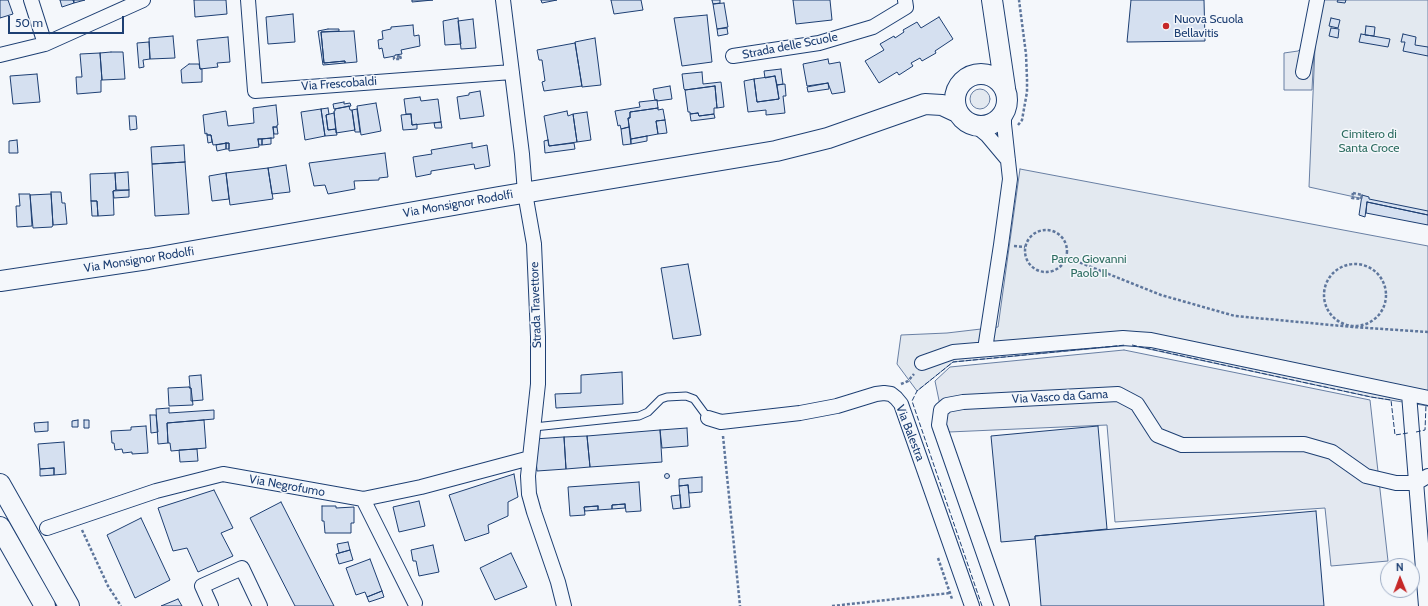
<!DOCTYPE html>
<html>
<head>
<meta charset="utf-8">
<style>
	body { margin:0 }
	#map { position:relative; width:1428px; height:606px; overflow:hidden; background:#f4f7fb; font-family:Cabin,sans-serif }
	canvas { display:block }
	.north { position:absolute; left:1380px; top:558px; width:40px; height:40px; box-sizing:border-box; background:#f4f7fb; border:1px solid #9eadc5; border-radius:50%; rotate:359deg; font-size:11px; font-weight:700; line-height:16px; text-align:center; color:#1d3f73 }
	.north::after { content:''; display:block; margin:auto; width:14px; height:18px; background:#c62828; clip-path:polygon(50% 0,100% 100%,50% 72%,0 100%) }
	.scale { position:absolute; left:8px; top:16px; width:116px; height:18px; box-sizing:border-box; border:2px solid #1d3f73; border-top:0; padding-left:5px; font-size:12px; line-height:14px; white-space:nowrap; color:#1d3f73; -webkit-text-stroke:3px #f4f7fb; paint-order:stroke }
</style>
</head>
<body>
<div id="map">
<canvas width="1428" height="606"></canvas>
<div class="north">N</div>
<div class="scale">50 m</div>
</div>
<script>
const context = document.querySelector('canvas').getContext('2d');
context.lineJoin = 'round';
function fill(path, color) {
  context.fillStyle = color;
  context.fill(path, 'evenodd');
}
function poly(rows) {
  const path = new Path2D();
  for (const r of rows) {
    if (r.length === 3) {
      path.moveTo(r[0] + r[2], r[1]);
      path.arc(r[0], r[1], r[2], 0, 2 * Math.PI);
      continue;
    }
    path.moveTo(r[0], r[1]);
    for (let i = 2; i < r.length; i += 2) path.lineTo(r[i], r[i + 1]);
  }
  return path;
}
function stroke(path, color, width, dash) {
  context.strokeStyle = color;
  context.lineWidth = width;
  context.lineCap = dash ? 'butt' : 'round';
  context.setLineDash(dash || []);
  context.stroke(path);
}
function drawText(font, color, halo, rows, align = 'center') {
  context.font = font + ' Cabin,sans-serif';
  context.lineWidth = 3;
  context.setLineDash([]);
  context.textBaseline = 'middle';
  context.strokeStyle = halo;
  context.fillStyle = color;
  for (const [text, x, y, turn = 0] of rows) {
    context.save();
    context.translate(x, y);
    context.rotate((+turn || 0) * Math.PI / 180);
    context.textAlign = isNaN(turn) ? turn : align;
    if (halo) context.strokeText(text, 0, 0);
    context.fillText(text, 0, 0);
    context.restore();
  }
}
const green = poly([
	[1320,0,1428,0,1428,213,1309,187,1316,24,1320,0],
	[980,99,10],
	[1020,169,1428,246,1428,406,1371,397,1130,345,953,362,917,391,897,364,901,335,947,333,998,327,1020,169]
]);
const parking = poly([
	[1303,47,1314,49,1312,90,1284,90,1284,53,1298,51,1303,47],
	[1124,350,1370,400,1388,561,1331,566,1325,508,1115,522,1107,425,949,432,941,410,935,381,950,367,1124,350]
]);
const building = poly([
	[0,0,8,0,13,14,0,18,0,0],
	[60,0,74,0,74,3,62,7,60,0],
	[73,0,85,0,74,3,73,0],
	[194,0,226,0,227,14,195,17,194,0],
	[412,0,433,0,412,2,412,0],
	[541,0,557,0,542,3,541,0],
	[611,0,641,0,643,10,614,14,611,0],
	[712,0,720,0,720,3,713,4,712,0],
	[793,0,830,0,832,20,796,24,793,0],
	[1131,0,1204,0,1205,41,1127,42,1131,0],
	[1338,0,1346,0,1345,3,1337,2,1338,0],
	[724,3,728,27,717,29,713,4,724,3],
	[293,14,295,42,268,44,266,17,293,14],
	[707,15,712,62,682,66,674,18,707,15],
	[939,17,953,39,935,51,936,53,922,61,920,58,911,63,913,66,899,75,897,72,879,83,865,61,884,50,880,44,894,36,895,38,904,32,903,30,917,22,921,28,939,17],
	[458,18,461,44,445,45,443,21,458,18],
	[1331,18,1340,20,1338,28,1329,26,1331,18],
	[473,19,476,48,461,49,458,21,473,19],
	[413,25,414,36,419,35,420,46,401,50,402,54,395,55,395,56,384,58,382,48,379,49,378,40,383,39,382,31,391,29,391,27,413,25],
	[1366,26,1375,27,1374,36,1365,35,1366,26],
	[727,28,728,34,718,36,717,29,727,28],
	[1331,28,1339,29,1338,38,1329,36,1331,28],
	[328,29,339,29,339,31,321,32,324,63,345,61,345,63,323,65,318,31,328,29],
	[354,31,357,62,345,63,345,61,324,63,321,32,354,31],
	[1361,34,1390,39,1388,47,1359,42,1361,34],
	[1403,34,1416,37,1415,45,1428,47,1428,56,1403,51,1405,42,1401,42,1403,34],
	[173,36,175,58,150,59,149,38,173,36],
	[228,37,230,62,217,63,218,67,200,69,197,40,228,37],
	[595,38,601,85,582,87,575,42,595,38],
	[149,42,150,59,143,60,144,67,139,68,137,43,149,42],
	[575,43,582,86,544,91,542,82,545,81,542,60,539,60,537,50,575,43],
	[111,52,123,52,125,79,102,80,100,53,111,52],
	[100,53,102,80,101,80,101,92,77,94,76,77,82,77,80,54,100,53],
	[828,59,829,64,840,62,845,92,832,94,828,83,807,86,803,64,828,59],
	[189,64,199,64,200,69,202,69,202,82,182,83,181,70,189,64],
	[781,69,783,84,777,85,775,76,765,78,764,71,781,69],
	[702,72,703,84,721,82,724,107,717,108,715,86,685,90,684,89,682,74,702,72],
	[37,74,40,102,13,104,10,76,37,74],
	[775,76,779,99,757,102,754,79,775,76],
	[754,79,757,102,779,99,777,85,785,84,786,96,783,96,785,113,766,115,766,110,748,112,744,81,754,79],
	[828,83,829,89,808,92,807,87,828,83],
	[670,86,672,99,657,101,657,100,655,100,653,89,670,86],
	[715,86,717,108,714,108,714,114,699,116,698,113,690,114,690,112,688,112,685,90,715,86],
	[480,91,484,116,460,119,457,97,469,95,469,93,480,91],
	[420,97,421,101,438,99,441,122,412,125,411,114,406,114,404,99,420,97],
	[657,100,658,108,630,112,630,118,628,118,629,127,621,129,620,125,618,126,615,111,640,107,639,102,657,100],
	[344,102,344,104,350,103,351,106,334,109,333,104,344,102],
	[376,103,381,131,361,135,357,106,376,103],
	[276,105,278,125,277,125,277,127,273,127,274,138,258,139,259,147,229,151,229,143,213,145,211,135,207,135,207,133,205,134,203,115,226,111,228,126,254,123,253,108,276,105],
	[349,106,350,110,352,110,355,130,336,133,334,111,335,111,335,109,349,106],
	[328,108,329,114,326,115,328,130,336,129,337,135,325,136,321,109,328,108],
	[658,108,658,110,663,109,665,120,656,121,658,134,631,139,628,118,630,118,630,112,658,108],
	[321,109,325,136,305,140,301,112,321,109],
	[357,109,360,132,355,132,352,110,357,109],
	[567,111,568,116,573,114,577,142,549,146,544,116,567,111],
	[587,112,591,140,577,142,573,114,587,112],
	[334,113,336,129,328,130,326,115,334,113],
	[698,113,699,116,714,114,715,118,691,121,690,114,698,113],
	[411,114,412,125,417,124,417,129,403,130,401,115,411,114],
	[129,116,136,116,137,129,130,130,129,116],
	[665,120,667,133,658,134,656,121,665,120],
	[441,122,442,128,435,128,434,123,441,122],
	[273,127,277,127,278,134,274,134,273,127],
	[629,127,631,144,623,145,621,129,629,127],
	[207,135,211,135,212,142,208,143,207,135],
	[647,136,647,141,631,144,631,139,647,136],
	[271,138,271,144,262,145,262,139,271,138],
	[258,139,262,139,262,145,259,145,258,139],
	[17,140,18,153,9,153,9,141,17,140],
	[548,140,549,146,574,143,575,149,545,153,544,141,548,140],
	[226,143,229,143,229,149,226,149,226,143],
	[226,143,226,149,217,151,216,145,226,143],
	[472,143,472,148,487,145,490,166,475,169,474,164,431,171,431,174,416,177,413,157,432,154,431,150,472,143],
	[184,145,185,162,152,164,151,147,184,145],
	[385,153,388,177,379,178,379,180,354,181,355,189,328,194,325,185,314,186,309,163,385,153],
	[185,162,189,214,155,216,152,164,185,162],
	[286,165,290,192,272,194,268,168,286,165],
	[268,168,273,199,230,205,226,173,268,168],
	[128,172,129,190,116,190,115,173,128,172],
	[115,173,116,190,113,191,114,215,98,216,97,201,91,201,90,174,115,173],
	[226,173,229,199,212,201,209,176,226,173],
	[129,190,129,197,114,198,113,191,129,190],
	[51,192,61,192,62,203,65,203,67,224,53,225,51,192],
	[19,194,30,194,32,226,17,227,16,206,20,206,19,194],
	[51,194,53,225,52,227,33,228,30,195,51,194],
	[1362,195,1369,197,1369,199,1428,211,1428,215,1367,202,1365,217,1359,215,1362,195],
	[91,201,97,201,98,216,92,216,91,201],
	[1367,202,1428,215,1428,225,1366,213,1367,202],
	[688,264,701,335,673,339,661,268,688,264],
	[622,372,623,404,556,408,555,394,581,393,581,375,622,372],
	[201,375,203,400,191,401,191,388,189,388,190,387,189,376,201,375],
	[189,387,191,388,193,405,169,406,168,388,189,387],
	[169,408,169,413,214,410,214,419,167,423,168,443,158,444,156,409,169,408],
	[150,415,156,415,158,432,151,433,150,415],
	[78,420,78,427,72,427,72,421,78,420],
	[84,420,89,420,89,428,84,428,84,420],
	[204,420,206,448,171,451,170,443,168,443,167,423,204,420],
	[48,422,48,431,35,432,34,423,48,422],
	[146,426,148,453,132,454,132,452,123,453,122,449,115,450,114,443,112,443,111,431,131,430,131,427,146,426],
	[1098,426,1107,529,1035,536,1035,539,1001,542,991,436,1098,426],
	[687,428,688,446,662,448,660,430,687,428],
	[660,430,662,462,590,467,587,436,660,430],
	[587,436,590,467,566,469,564,437,587,436],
	[564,437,566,469,537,471,534,439,564,437],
	[64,442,66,474,54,475,54,468,40,469,38,444,64,442],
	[197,449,198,461,180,462,179,450,197,449],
	[54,468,54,475,40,476,40,469,54,468],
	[667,476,2.5],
	[514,474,518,497,508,502,508,516,488,525,489,533,465,541,449,495,514,474],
	[702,477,702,492,689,493,688,485,679,486,679,479,702,477],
	[639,482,641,511,626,512,625,504,612,505,612,509,598,510,598,506,584,507,585,515,570,516,568,487,639,482],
	[688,485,690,507,681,508,679,486,688,485],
	[214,490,233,528,221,533,233,556,198,572,187,548,173,551,158,508,214,490],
	[680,495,681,508,673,509,671,496,680,495],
	[419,501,425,526,399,532,393,507,419,501],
	[281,502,334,606,295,606,250,518,281,502],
	[625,504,625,508,612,509,612,505,625,504],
	[322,506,336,506,336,508,354,507,354,523,351,523,351,533,325,533,324,521,322,521,322,506],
	[598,506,598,510,585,511,584,507,598,506],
	[1316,511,1324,606,1041,606,1035,536,1316,511],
	[141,518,170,580,135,598,107,535,141,518],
	[348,542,350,550,339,553,337,544,348,542],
	[433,545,439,572,419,576,416,561,413,561,411,550,433,545],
	[350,550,353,560,339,564,336,554,350,550],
	[511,553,527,587,495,600,480,568,511,553],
	[370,559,382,591,367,597,365,592,356,595,346,568,370,559],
	[382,591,384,597,369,602,367,597,382,591],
	[178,599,182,606,161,606,178,599]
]);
const path = poly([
	[400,56,401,59,394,59,394,57,400,56],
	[1018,125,1022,120,1027,92,1027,79,1026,54,1019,0],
	[1353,193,1362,195,1361,199,1352,198,1353,193],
	[1046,251,21],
	[1014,246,1025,247],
	[1066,257,1161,295,1235,316,1353,327,1428,332],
	[1355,295,31],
	[901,384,908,381,914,374],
	[723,436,740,606],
	[82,530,108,586,121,606],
	[938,558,952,599],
	[832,606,950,593]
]);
const lane = poly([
	[534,427,639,416,648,412,661,399,667,397,686,396,694,399,708,418]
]);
const street = poly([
	[31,0,45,44],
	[248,0,255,91,512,72],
	[503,0,522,154,525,193,534,244,538,337,538,384,528,476,529,494,534,512,558,582,564,606],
	[0,55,45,44,143,0],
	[733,56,819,43,873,27,906,7,905,0],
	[1303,72,1317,0],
	[976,126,987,135,1008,160],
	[985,349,1001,245,1010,179,1004,124,1004,113],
	[922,363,953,352,1123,338,1136,339,1151,340,1428,398],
	[1409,394,1426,606],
	[708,418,721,422,800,413,837,406,876,394,884,393,891,394,896,398,901,404,972,606],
	[363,499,415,603],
	[47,528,156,491,223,474,363,499,421,487,530,458],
	[211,606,202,586,242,568,260,606],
	[1002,606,939,425,941,410,947,405,963,402,1118,394,1137,404,1157,435,1182,445,1304,444,1332,452,1366,476,1379,479,1396,483,1416,483,1428,476]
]);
const secondary = poly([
	[992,0,1005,88],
	[981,100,26],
	[0,281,148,259,499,197,776,151,828,138,925,104,942,105,957,112],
	[0,484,69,606],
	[0,527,45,606]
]);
const fence = poly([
	[1132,345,1371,397,1391,400,1395,435,1408,433],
	[1416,432,1425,430,1426,405,1428,406],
	[982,606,912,401,917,391,953,362,1126,345]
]);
const markers = [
	[1166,26,4,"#c62828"]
];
const poiNames = [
	["Nuova Scuola",1174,19],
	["Bellavitis",1174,33]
];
const streetNames = [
	["Strada delle Scuole",790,46,-11],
	["Via Frescobaldi",339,84,-4],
	["Via Monsignor Rodolfi",458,204,-10],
	["Via Monsignor Rodolfi",139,260,-9],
	["Strada Travettore",536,305,-92],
	["Via Vasco da Gama",1060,397,-3],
	["Via Balestra",910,433,69],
	["Via Negrofumo",287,486,10]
];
const parkNames = [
	["Cimitero di",1369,134],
	["Santa Croce",1369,148],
	["Parco Giovanni",1089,259],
	["Paolo II",1089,273]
];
fill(green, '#e3e9f0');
stroke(green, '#687fa3', 1);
fill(parking, '#e3e8f0');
stroke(parking, '#687fa3', 1);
fill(building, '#d5e0f0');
stroke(building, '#1d3f73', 1);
stroke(lane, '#1d3f73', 9);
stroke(street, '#1d3f73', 16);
stroke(secondary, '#1d3f73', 22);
stroke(path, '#5e769c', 2.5, [3, 2]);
stroke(lane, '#f4f7fb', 7);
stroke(street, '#f4f7fb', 14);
stroke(secondary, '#f4f7fb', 20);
stroke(fence, '#1d3f73', 1, [5, 2]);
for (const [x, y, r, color] of markers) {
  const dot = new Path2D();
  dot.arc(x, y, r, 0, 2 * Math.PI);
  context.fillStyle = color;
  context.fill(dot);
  stroke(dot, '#f4f7fb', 1.5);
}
drawText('12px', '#1d3f73', '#f4f7fb', poiNames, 'left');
drawText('12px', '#1d3f73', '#f4f7fb', streetNames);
drawText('12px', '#2c6c60', '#f4f7fb', parkNames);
</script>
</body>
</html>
